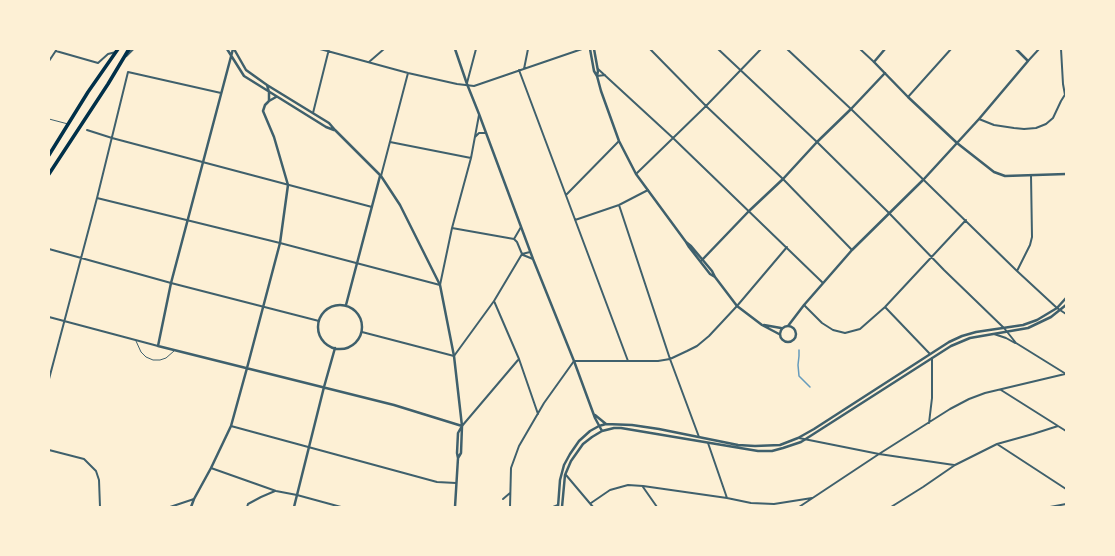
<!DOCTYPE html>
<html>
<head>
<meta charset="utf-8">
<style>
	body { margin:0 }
	#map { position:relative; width:1115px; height:556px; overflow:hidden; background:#fdf0d5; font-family:"Alegreya Sans",sans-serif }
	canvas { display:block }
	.frame { position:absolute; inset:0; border:50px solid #fdf0d5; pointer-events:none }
</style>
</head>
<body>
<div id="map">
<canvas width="1115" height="556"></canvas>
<div class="frame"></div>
</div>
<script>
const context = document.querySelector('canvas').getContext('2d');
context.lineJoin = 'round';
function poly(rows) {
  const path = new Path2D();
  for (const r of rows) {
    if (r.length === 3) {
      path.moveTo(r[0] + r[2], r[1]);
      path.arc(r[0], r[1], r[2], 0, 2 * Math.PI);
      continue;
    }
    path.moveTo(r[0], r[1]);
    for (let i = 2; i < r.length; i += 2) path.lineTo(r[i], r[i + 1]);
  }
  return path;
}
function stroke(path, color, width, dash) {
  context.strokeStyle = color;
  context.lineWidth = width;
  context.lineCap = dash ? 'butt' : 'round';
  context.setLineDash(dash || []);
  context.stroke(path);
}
const stream = poly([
	[799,350,799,356,798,365,799,376,810,387]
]);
const service = poly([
	[49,119,68,124],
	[136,341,141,352,146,357,153,360,160,360,166,358,174,351]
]);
const minor = poly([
	[320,49,408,73,457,84,474,86,582,49],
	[650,49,706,106,783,179,852,250],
	[718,49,817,142,889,213,944,270,1004,328,1016,343,1066,374],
	[787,49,851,109,1017,271,1057,308,1066,314],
	[860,49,874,62],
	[1061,49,1063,84,1065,95],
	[56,51,98,63,108,54,116,52],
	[49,61,57,49],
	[1028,61,1039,49],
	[369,62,384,49],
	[524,69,528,49],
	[598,69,673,138,823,283],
	[519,70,628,361],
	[597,76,605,75],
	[467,83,476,49],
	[908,97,951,49],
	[313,113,329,49],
	[979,119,994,125,1014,128,1024,129,1036,128,1046,124,1053,118,1061,101,1066,93],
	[87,130,112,138,372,207],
	[475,137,479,133,486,133],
	[390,142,471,158],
	[636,174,706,106,761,49],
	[381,176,408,73],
	[566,195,619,141],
	[97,198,280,243,440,285,452,228,471,158,479,115],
	[619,205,670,359,699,437],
	[575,220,619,205,648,190],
	[452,228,514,239,517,242,522,254],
	[514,239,521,227],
	[49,249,171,283,319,321],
	[523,255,533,259],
	[1017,271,1030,245,1032,237,1031,175],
	[494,301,519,359,538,414],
	[804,305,822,323,833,330,845,333,860,329,885,307,966,220],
	[885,307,930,354],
	[49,317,158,346],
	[362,332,454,356,494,301,522,254,530,252],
	[994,334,1006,338,1015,343],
	[49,379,97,198,128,72,221,93],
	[1001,390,1066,431],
	[929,423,932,398,932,358],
	[231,426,437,482,456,483],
	[462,426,518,360],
	[799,438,879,454,954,465],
	[708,443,727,498],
	[997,444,1066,489],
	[49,450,84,459,96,471,99,480,100,507],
	[211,468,276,491,297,495,341,507],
	[566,475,593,507],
	[643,487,657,507],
	[503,499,510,493],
	[591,503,610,490,628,485,643,486,727,498,751,503,774,504,812,498],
	[170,507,194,499],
	[247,507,248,504,261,497,275,491],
	[510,507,511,468,519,446,544,403,574,361,658,361,670,359,687,351,697,346,709,336,737,306,787,247],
	[553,507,558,505],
	[799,507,879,454,950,409,969,399,985,393,1065,374],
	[891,507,923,487,955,465,997,444,1033,434,1058,426],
	[1050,507,1066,504]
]);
const tertiary = poly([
	[227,49,244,76,326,127,334,130],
	[233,49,171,283,158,346,394,405,462,426],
	[234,49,246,70,267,85,329,123,335,130,381,176,400,205,440,285,454,356,462,426,461,453,458,458],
	[455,49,467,84,479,114,533,259,574,361,595,418,602,431],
	[590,49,594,71,597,76],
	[594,49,598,71,597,76,601,91,619,141,636,174,686,242,689,247,710,274,715,277],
	[885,49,874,62,908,97,957,143,994,172,1005,176,1066,174],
	[126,56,133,49],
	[267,85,269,92,269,101],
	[686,242,691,246,712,271,715,277,737,306,762,325,779,334],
	[702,260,749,211,783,179,817,142,851,109,885,73],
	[346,305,380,176],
	[340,327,22],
	[764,325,781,328],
	[788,334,8],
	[788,326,804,305,852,250,924,179,979,119,1028,61,1016,49],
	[595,415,606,424],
	[191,507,194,499,211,468,231,426,247,368,280,243,288,185,274,137,263,111,265,105,269,101,276,97],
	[294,507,324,387,335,348],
	[455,507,458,458,457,453,458,433,462,426],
	[558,507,560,480,564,465,570,454,579,441,590,431,599,426,606,424,632,425,659,429,738,445,755,446,780,445,798,438,814,429,949,342,962,336,976,332,1023,325,1037,320,1057,308,1066,298],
	[562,507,565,475,571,461,583,444,592,437,602,431,614,428,621,428,758,451,772,451,783,448,801,442,951,346,970,338,1028,328,1051,317,1066,305]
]);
const primary = poly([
	[49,155,88,92,118,49],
	[49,174,108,84,129,49]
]);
stroke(stream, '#669bbc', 1.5);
stroke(service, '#3f606c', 1);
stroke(minor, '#3f606c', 2);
stroke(tertiary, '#3f606c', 2.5);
stroke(primary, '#003049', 3.5);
</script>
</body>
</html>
